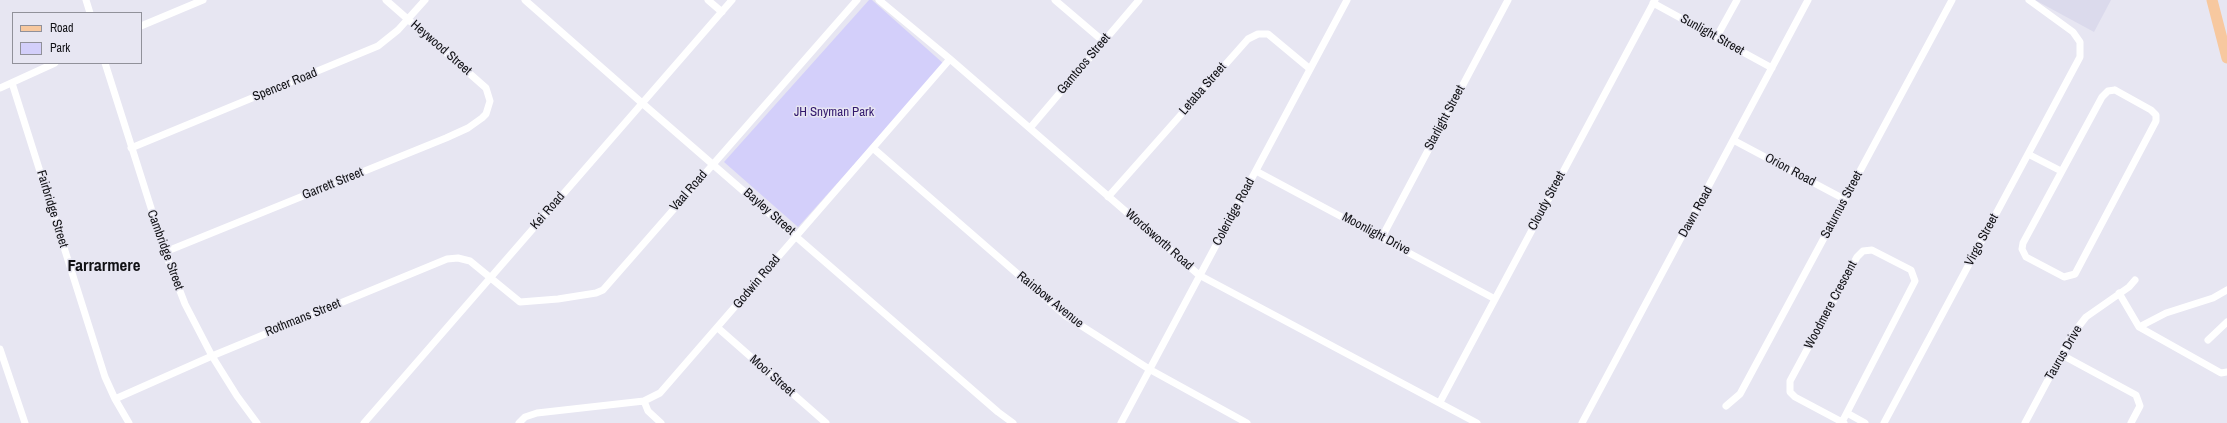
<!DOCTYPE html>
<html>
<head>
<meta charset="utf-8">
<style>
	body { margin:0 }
	#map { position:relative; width:2227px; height:423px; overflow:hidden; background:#e7e6f2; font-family:"Archivo Narrow",sans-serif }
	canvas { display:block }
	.legend { position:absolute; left:12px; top:12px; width:130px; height:52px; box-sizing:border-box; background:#e7e6f2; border:1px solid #91919a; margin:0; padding:5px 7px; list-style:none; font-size:12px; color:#111115 }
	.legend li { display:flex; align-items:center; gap:8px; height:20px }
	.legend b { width:20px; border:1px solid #91919a }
</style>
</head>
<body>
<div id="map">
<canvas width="2227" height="423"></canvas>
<ul class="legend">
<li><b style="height:5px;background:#f7c89f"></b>Road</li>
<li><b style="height:11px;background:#d3cffa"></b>Park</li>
</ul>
</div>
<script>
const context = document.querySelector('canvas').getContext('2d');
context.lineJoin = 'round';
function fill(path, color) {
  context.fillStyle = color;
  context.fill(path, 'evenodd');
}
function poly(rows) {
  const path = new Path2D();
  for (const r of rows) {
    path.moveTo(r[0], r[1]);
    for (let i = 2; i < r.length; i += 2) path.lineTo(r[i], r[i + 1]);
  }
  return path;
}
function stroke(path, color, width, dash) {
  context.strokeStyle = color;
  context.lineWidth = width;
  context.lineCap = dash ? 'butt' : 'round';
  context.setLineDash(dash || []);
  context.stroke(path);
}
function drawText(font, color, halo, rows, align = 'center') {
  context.font = font + ' "Archivo Narrow",sans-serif';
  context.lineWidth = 3;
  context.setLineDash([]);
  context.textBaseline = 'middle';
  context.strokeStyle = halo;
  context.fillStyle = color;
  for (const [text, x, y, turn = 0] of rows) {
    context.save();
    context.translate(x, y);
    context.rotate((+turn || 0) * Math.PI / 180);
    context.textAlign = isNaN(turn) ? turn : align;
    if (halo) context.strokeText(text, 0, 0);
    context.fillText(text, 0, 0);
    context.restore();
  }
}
const built = poly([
	[2035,0,2111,0,2094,32]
]);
const green = poly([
	[869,0,872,0,944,64,798,227,724,162]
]);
const minor = poly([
	[86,0,90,13],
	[525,0,642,103,998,412,1013,423],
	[708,0,722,12],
	[879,0,950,59,1199,275,1477,423],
	[1055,0,1103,41],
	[1653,3,1772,68],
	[141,26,203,0],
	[1716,38,1737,0],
	[105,63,165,252,185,304,212,356,237,396,257,423],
	[12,83,105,377,115,399,129,423],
	[0,88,55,63],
	[2115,90,2151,110,2156,115,2156,121,2075,274,2064,277,2026,257,2022,249,2023,243,2102,97,2108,91,2115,90],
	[1030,128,1139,0],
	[1735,141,1844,199],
	[131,148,378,46,398,30,425,0],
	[874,149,1066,316,1149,369,1247,423],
	[2028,154,2061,171],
	[1256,171,1495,299],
	[1108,197,1248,39,1258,34,1268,34,1310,69],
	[1382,237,1508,0],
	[165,252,446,138,468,128,482,118,486,114,490,101,486,88,386,0],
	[2119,293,2139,327,2221,373,2227,372],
	[2139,327,2166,313,2213,298,2227,290],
	[718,328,826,423],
	[2208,340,2227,322],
	[0,349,25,423],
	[2062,355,2136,395,2140,406,2131,423],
	[115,399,212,356,447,259,458,258,470,261,520,302,558,299,596,293,603,290,857,0],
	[644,401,648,411,661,423],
	[1440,402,1655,0],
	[1726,406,1740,394,1952,0],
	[1847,413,1865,423],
	[1842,422,1915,281,1911,270,1872,250,1863,251,1857,257,1790,381,1790,392,1795,397,1844,423],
	[364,423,732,0],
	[519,423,525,417,537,413,644,401,660,393,950,59],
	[1121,423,1347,0],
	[1582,423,1808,0],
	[1884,423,2080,57,2080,42,2073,32,2029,0],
	[2025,423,2072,335,2086,317,2129,287,2135,280]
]);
const primary = poly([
	[2212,0,2227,58]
]);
const streetNames = [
	["Sunlight Street",1712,35,29],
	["Heywood Street",441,48,41],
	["Gamtoos Street",1084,64,-50],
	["Spencer Road",285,85,-22],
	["Letaba Street",1203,89,-49],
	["Starlight Street",1445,118,-62],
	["Orion Road",1790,170,28],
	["Garrett Street",333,184,-22],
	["Vaal Road",689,191,-49],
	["Cloudy Street",1547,201,-62],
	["Saturnus Street",1842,205,-62],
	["Fairbridge Street",52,209,73],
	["Kei Road",548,211,-49],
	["Bayley Street",769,212,41],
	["Coleridge Road",1234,212,-62],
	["Dawn Road",1696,212,-61],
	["Moonlight Drive",1376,234,28],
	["Wordsworth Road",1159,240,41],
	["Virgo Street",1982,240,-62],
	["Cambridge Street",165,250,70],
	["Godwin Road",757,282,-50],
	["Rainbow Avenue",1050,300,39],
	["Woodmere Crescent",1831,305,-62],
	["Rothmans Street",303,318,-22],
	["Taurus Drive",2064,353,-60],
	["Mooi Street",772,376,41]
];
const parkNames = [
	["JH Snyman Park",834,113]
];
const districtNames = [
	["Farrarmere",104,266]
];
fill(built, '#dbdaec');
fill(green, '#d3cffa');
stroke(minor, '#fff', 7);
stroke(primary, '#f7c89f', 11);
drawText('13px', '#111115', '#e7e6f2', streetNames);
drawText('13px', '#32186c', '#e7e6f2', parkNames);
drawText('bold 17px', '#111115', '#e7e6f2', districtNames);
</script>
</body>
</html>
